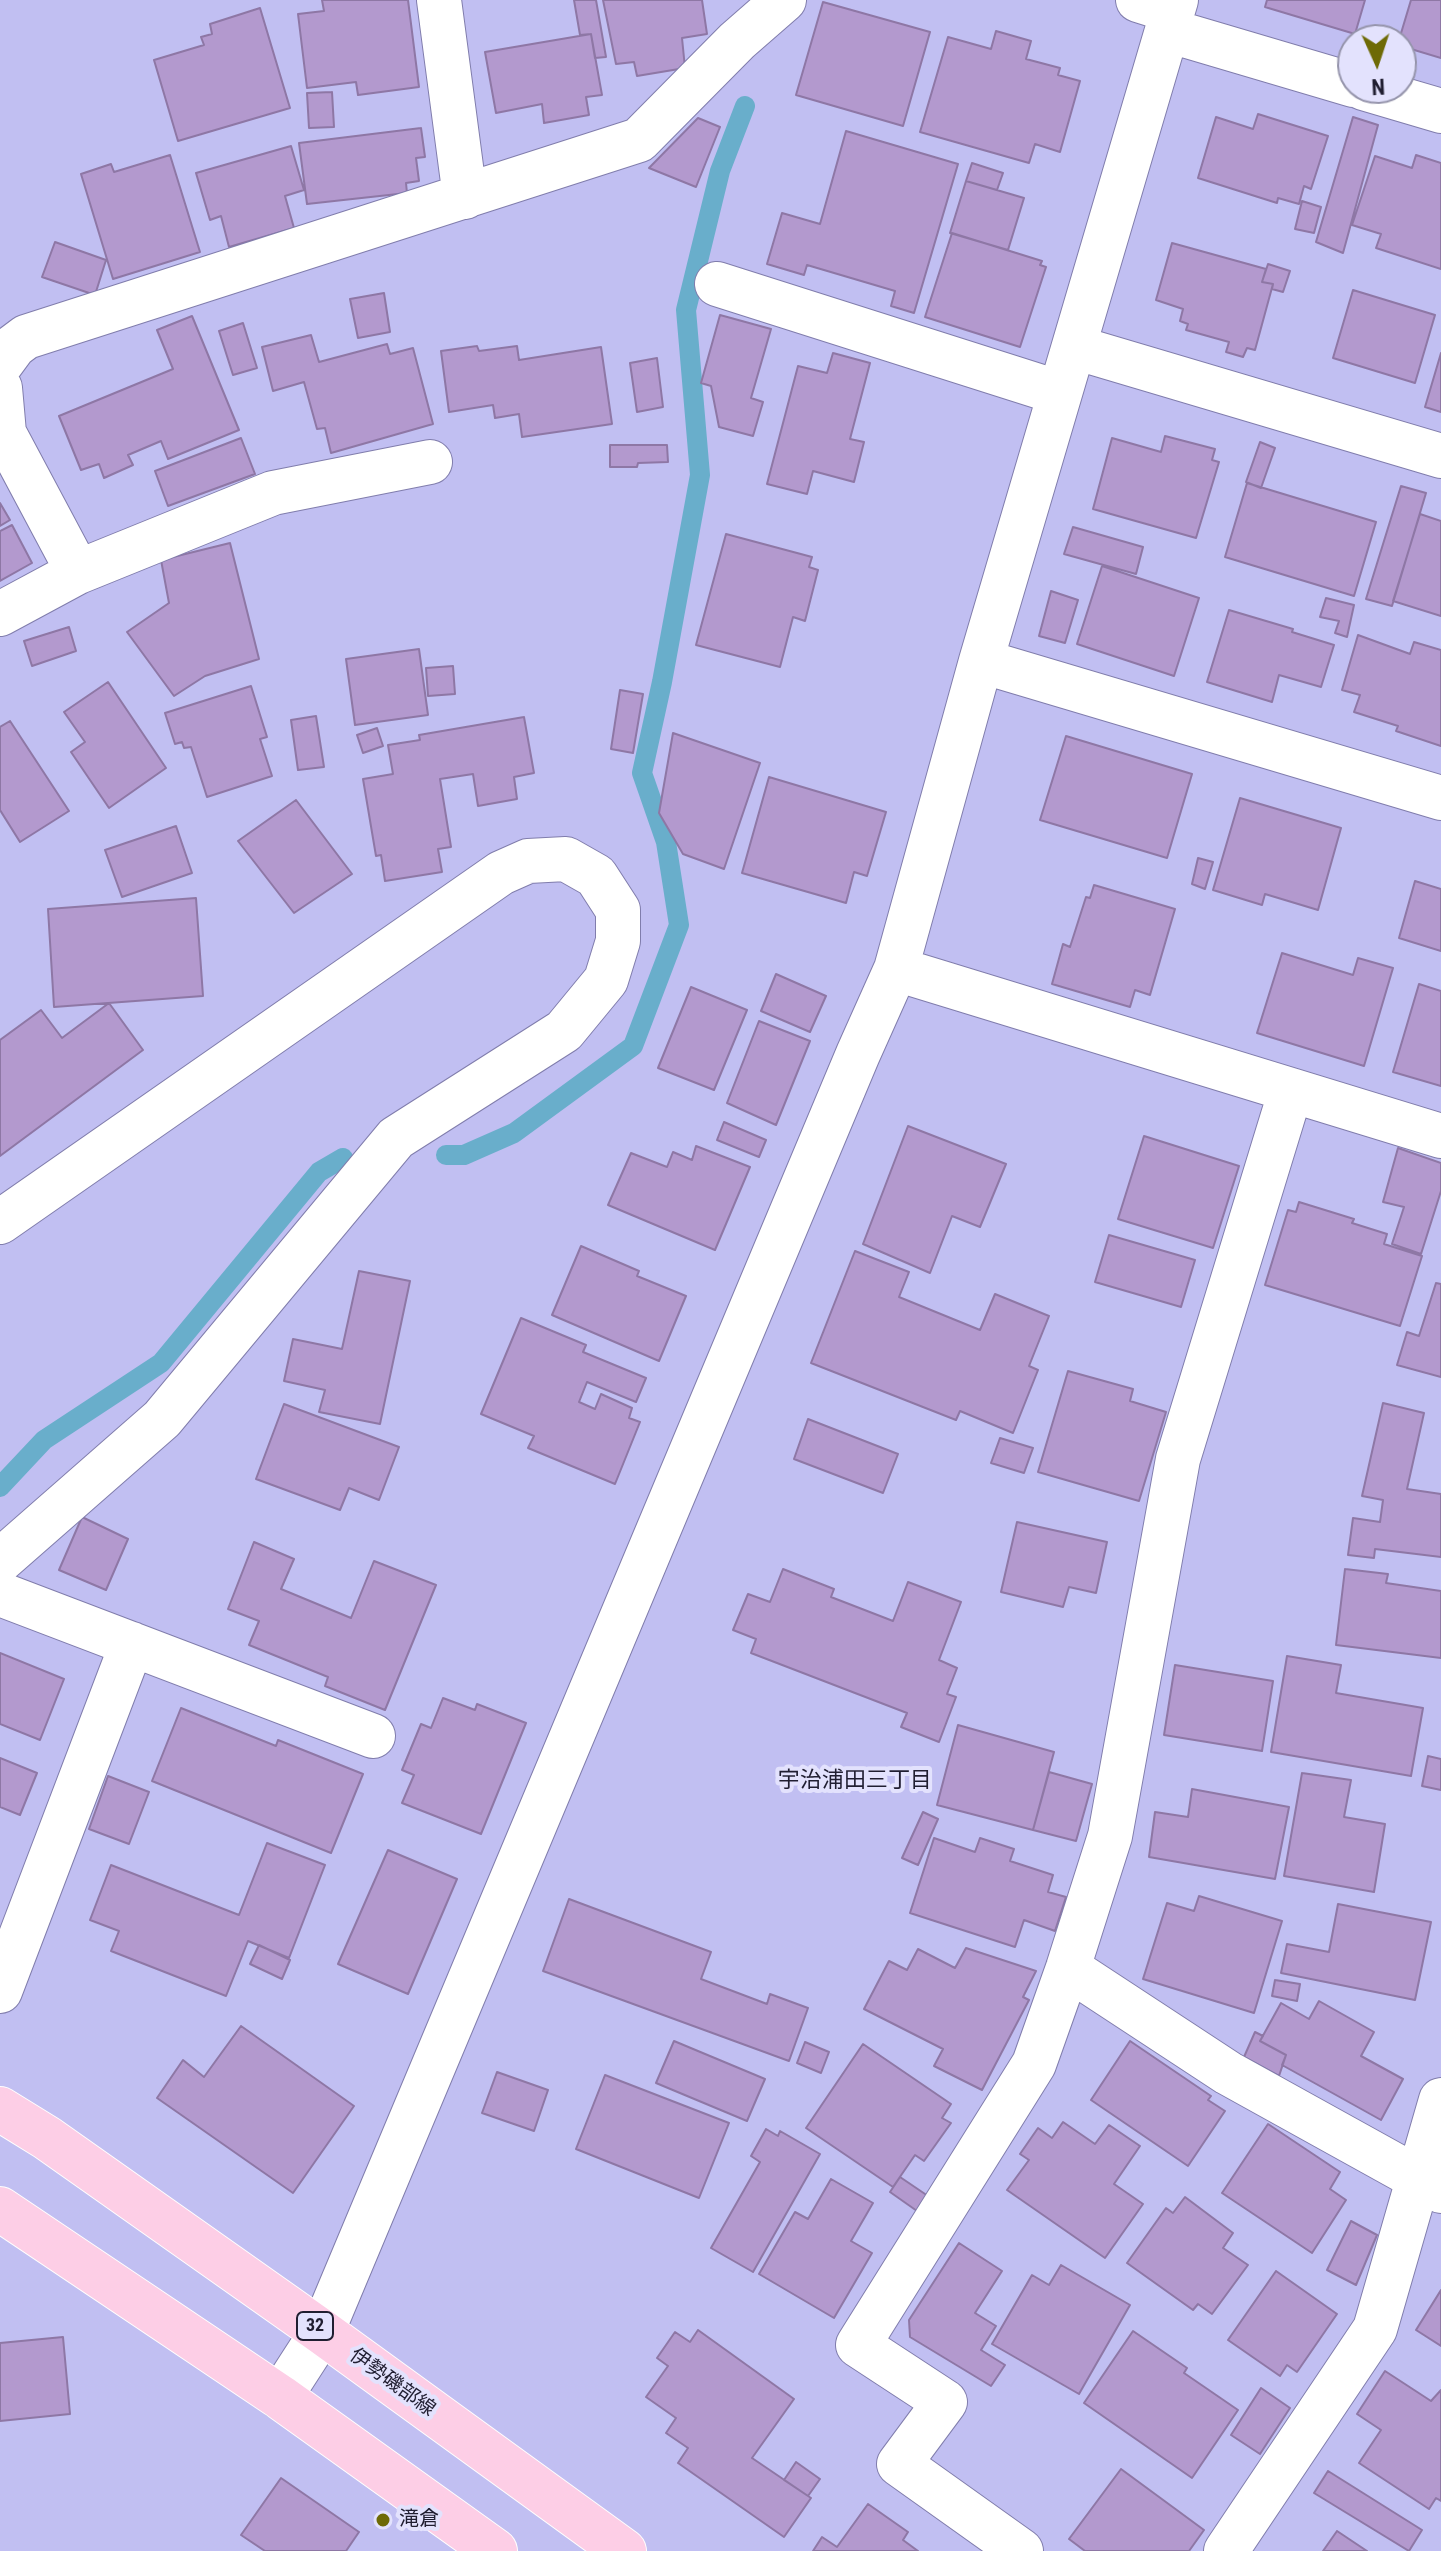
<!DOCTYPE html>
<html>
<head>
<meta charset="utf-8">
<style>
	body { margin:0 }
	#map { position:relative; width:1441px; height:2551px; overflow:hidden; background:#c1bff2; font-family:"Roboto Condensed",sans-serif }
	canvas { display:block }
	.north { position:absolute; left:1337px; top:24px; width:80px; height:80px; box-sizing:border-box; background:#e3e2fd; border:2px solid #9594ab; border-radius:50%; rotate:177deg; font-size:22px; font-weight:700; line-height:32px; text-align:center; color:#201e31 }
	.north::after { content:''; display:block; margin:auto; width:28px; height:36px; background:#6e6a06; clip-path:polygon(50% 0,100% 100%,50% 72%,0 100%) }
</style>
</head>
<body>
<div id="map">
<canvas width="1441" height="2551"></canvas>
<div class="north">N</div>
</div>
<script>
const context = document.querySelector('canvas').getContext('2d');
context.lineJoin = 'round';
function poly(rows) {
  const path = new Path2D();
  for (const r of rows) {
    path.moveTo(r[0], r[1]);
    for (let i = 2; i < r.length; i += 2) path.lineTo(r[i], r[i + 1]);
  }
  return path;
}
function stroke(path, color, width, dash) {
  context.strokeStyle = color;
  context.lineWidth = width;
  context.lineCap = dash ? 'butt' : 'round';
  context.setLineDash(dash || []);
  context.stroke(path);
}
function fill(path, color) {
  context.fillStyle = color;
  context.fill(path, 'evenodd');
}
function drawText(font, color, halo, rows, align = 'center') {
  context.font = font + ' "Roboto Condensed","Noto Sans JP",sans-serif';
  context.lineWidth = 8;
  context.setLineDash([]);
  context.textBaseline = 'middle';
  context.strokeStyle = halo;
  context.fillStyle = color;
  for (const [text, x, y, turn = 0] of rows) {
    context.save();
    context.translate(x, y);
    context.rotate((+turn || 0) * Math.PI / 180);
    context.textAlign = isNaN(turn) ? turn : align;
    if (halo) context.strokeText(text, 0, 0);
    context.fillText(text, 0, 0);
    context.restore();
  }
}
const stream = poly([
	[446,1155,464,1155,514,1133,633,1046,679,925,666,842,642,773,662,682,700,475,686,310,720,171,745,106],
	[0,1487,44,1440,161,1363,319,1172,343,1158]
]);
const building = poly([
	[322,0,408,0,419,87,358,95,356,82,307,88,298,14,324,11,322,0],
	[574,0,596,0,606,57,595,58,591,34,580,35,574,0],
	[603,0,702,0,707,34,682,38,685,68,637,76,634,62,616,64,603,0],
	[1267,0,1365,0,1355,34,1265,7,1267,0],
	[1411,0,1441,0,1441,58,1401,46,1399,40,1411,0],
	[823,2,930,32,903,126,796,95,823,2],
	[260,8,290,108,178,141,154,60,204,45,201,37,212,34,210,24,260,8],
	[996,31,1031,41,1026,59,1060,68,1058,75,1080,81,1060,152,1035,144,1029,163,920,132,948,37,991,49,996,31],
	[591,34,602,95,586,97,589,115,544,123,542,104,496,113,485,52,591,34],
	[332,92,334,127,309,128,307,93,332,92],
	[1258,114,1328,136,1311,189,1304,186,1299,204,1278,198,1277,203,1198,178,1216,117,1253,129,1258,114],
	[1353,117,1378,125,1343,253,1316,242,1353,117],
	[698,118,720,127,696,187,649,168,698,118],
	[421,128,425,157,416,158,419,181,406,183,407,193,307,204,299,143,421,128],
	[846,131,958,164,914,313,891,306,895,291,807,265,804,275,767,264,782,213,820,224,846,131],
	[291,146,304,190,285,196,294,228,229,247,221,216,210,220,196,173,291,146],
	[170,155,200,252,113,279,81,174,111,164,114,172,170,155],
	[1416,155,1441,163,1441,269,1376,248,1381,234,1352,225,1375,156,1412,168,1416,155],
	[972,163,1003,173,997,190,966,181,972,163],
	[966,181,1024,198,1008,250,950,233,966,181],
	[1302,201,1321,207,1314,233,1295,229,1302,201],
	[952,233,1042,261,1040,265,1046,267,1020,347,925,317,952,233],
	[55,242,106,260,95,295,42,277,55,242],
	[1172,243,1266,269,1262,282,1273,284,1255,350,1247,348,1243,357,1226,352,1229,342,1186,330,1188,324,1180,321,1183,309,1156,300,1172,243],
	[1268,264,1290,271,1283,292,1272,289,1273,284,1262,282,1268,264],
	[1353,290,1435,315,1415,383,1333,358,1353,290],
	[384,293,390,332,358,338,350,299,384,293],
	[720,315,771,329,751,398,763,402,753,436,719,427,711,386,701,383,720,315],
	[192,316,239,430,168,459,161,441,128,455,133,465,104,478,99,464,81,470,59,416,173,369,157,330,192,316],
	[243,323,257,368,233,375,219,331,243,323],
	[311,335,319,362,387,344,390,354,413,348,433,424,331,453,325,428,317,429,304,382,273,391,262,347,311,335],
	[477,346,479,351,517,346,519,360,601,347,612,424,522,437,519,414,495,418,493,405,449,412,441,351,477,346],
	[833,353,870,363,850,439,864,442,854,482,813,471,807,494,767,484,798,366,827,373,833,353],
	[1441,353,1441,412,1425,407,1441,353],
	[657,358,663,407,637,412,630,363,657,358],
	[1165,436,1215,449,1212,460,1219,462,1196,538,1093,509,1112,438,1161,452,1165,436],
	[241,438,255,474,168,506,155,471,241,438],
	[1260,442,1275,448,1261,488,1246,482,1260,442],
	[610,445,667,445,668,462,638,463,637,467,610,467,610,445],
	[1247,483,1376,522,1354,596,1225,557,1247,483],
	[1401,486,1426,493,1392,606,1366,599,1401,486],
	[0,503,10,520,0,526,0,503],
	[1420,514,1441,521,1441,616,1393,601,1420,514],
	[12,525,32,563,0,581,0,531,12,525],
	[1073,527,1143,547,1136,574,1064,554,1073,527],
	[726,534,812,557,809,567,818,570,805,621,793,617,780,667,696,645,726,534],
	[230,543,259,659,205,676,174,696,127,632,169,603,161,560,230,543],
	[1102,566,1199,598,1174,676,1077,644,1102,566],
	[1051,591,1078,600,1065,643,1039,636,1051,591],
	[1326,598,1354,605,1347,637,1335,633,1339,621,1320,617,1326,598],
	[1229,610,1293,629,1292,632,1334,645,1321,687,1279,675,1272,702,1207,682,1229,610],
	[69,627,76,651,32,666,24,641,69,627],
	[1358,635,1410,654,1414,642,1441,650,1441,746,1396,731,1398,726,1354,712,1360,695,1342,690,1358,635],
	[419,649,428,715,355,725,346,659,419,649],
	[453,666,455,694,428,696,426,668,453,666],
	[108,682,166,768,109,808,71,752,85,742,64,712,108,682],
	[251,686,267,737,260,739,272,776,207,797,191,747,184,748,182,742,175,744,165,713,251,686],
	[620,690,643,694,633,753,611,749,620,690],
	[316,716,324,767,298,770,291,720,316,716],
	[524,717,534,773,514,777,517,799,478,806,473,774,440,779,451,847,438,849,442,872,385,881,381,855,376,856,363,779,393,774,388,745,420,740,419,735,524,717],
	[10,721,69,811,20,842,0,810,0,727,10,721],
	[377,728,383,746,363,753,357,735,377,728],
	[673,733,760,763,724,869,683,854,659,813,673,733],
	[1066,736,1192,774,1167,858,1040,820,1066,736],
	[769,777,886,812,867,876,854,872,846,903,742,873,769,777],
	[1240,798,1341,828,1318,910,1265,894,1262,905,1213,890,1240,798],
	[296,800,352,874,294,913,238,841,296,800],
	[176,826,192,873,122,897,105,850,176,826],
	[1198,858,1213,862,1205,889,1192,884,1198,858],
	[1415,881,1441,889,1441,951,1399,938,1415,881],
	[1094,885,1175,909,1150,995,1135,990,1130,1007,1052,984,1063,944,1070,947,1086,897,1090,898,1094,885],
	[196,898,203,996,54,1007,48,909,196,898],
	[1282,953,1353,975,1358,958,1393,968,1364,1066,1257,1033,1282,953],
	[776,974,826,996,810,1032,761,1011,776,974],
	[1419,984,1441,991,1441,1086,1393,1072,1419,984],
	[691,987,747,1010,714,1090,658,1068,691,987],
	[109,1003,143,1050,0,1156,0,1040,41,1010,62,1038,109,1003],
	[759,1021,810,1041,776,1125,727,1103,759,1021],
	[724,1122,766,1140,759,1157,717,1140,724,1122],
	[908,1126,1006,1164,980,1227,952,1216,930,1273,863,1244,908,1126],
	[1144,1136,1239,1166,1213,1248,1118,1219,1144,1136],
	[696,1146,750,1167,715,1250,608,1205,631,1153,667,1167,673,1152,692,1160,696,1146],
	[1398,1148,1441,1163,1441,1191,1421,1254,1392,1244,1404,1207,1383,1202,1398,1148],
	[1299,1202,1354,1219,1352,1223,1387,1234,1384,1244,1422,1256,1400,1326,1265,1285,1288,1210,1296,1212,1299,1202],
	[1109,1235,1195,1260,1181,1307,1095,1282,1109,1235],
	[581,1246,639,1271,637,1276,686,1296,659,1361,552,1315,581,1246],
	[855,1251,909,1272,899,1297,980,1330,995,1294,1049,1316,1029,1366,1038,1370,1013,1433,960,1411,956,1420,811,1363,855,1251],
	[359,1271,410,1281,380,1424,319,1412,325,1390,284,1381,293,1339,342,1349,359,1271],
	[1436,1283,1441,1284,1441,1377,1397,1365,1407,1332,1419,1336,1436,1283],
	[521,1318,586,1345,583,1352,646,1378,636,1402,587,1382,579,1402,595,1409,601,1394,632,1408,629,1418,640,1422,615,1484,528,1448,534,1436,481,1414,521,1318],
	[1068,1371,1133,1389,1130,1401,1166,1412,1139,1501,1038,1472,1068,1371],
	[1383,1403,1424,1413,1407,1489,1441,1494,1441,1557,1375,1549,1374,1558,1348,1555,1353,1518,1380,1522,1383,1500,1362,1496,1383,1403],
	[284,1404,399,1447,379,1500,349,1488,340,1510,256,1479,284,1404],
	[808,1419,898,1454,883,1493,794,1459,808,1419],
	[1000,1438,1033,1448,1024,1473,991,1463,1000,1438],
	[82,1517,128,1539,106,1590,59,1570,82,1517],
	[1017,1522,1107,1542,1096,1593,1069,1587,1063,1607,1001,1592,1017,1522],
	[254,1542,294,1559,281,1589,351,1618,374,1561,436,1585,385,1710,325,1686,328,1677,249,1645,259,1621,228,1609,254,1542],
	[783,1569,834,1589,831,1597,893,1621,908,1582,961,1602,939,1660,957,1668,947,1694,956,1697,939,1742,901,1727,907,1713,751,1653,756,1639,733,1630,748,1594,770,1602,783,1569],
	[1345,1569,1388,1574,1386,1583,1441,1591,1441,1658,1336,1645,1345,1569],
	[0,1653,64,1679,40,1740,0,1724,0,1653],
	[1287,1656,1341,1665,1336,1693,1423,1708,1411,1776,1271,1752,1287,1656],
	[1175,1665,1273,1681,1262,1751,1164,1735,1175,1665],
	[443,1698,475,1710,477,1704,526,1723,481,1834,402,1803,414,1775,402,1770,421,1724,431,1728,443,1698],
	[181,1708,276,1746,278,1740,363,1774,331,1853,152,1781,181,1708],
	[958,1725,1054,1752,1033,1830,937,1805,958,1725],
	[1428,1756,1441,1759,1441,1790,1422,1786,1428,1756],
	[0,1758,37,1773,20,1815,0,1807,0,1758],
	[1049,1772,1092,1784,1076,1841,1033,1830,1049,1772],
	[1302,1773,1351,1780,1344,1817,1385,1824,1374,1892,1284,1876,1302,1773],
	[108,1776,149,1792,129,1844,89,1829,108,1776],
	[1192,1789,1289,1807,1275,1879,1149,1857,1155,1812,1188,1817,1192,1789],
	[923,1812,938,1819,918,1865,902,1858,923,1812],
	[934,1838,975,1852,980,1838,1014,1849,1010,1861,1053,1875,1048,1892,1066,1897,1055,1931,1024,1920,1015,1947,910,1913,934,1838],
	[267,1843,325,1865,289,1958,248,1941,226,1996,111,1951,119,1931,90,1920,111,1865,239,1915,267,1843],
	[388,1850,457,1879,408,1994,338,1964,388,1850],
	[1199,1896,1282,1921,1254,2013,1143,1979,1167,1903,1194,1911,1199,1896],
	[569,1899,711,1952,701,1979,767,2004,770,1994,808,2008,789,2061,543,1971,569,1899],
	[1338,1904,1431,1922,1415,2000,1281,1973,1287,1944,1329,1952,1338,1904],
	[259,1945,290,1960,282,1979,250,1964,259,1945],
	[966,1948,1036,1971,1023,1997,1029,2000,982,2090,934,2066,943,2049,864,2009,889,1961,907,1970,918,1949,955,1968,966,1948],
	[1275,1980,1300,1984,1297,2001,1272,1996,1275,1980],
	[1319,2001,1374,2032,1361,2056,1403,2079,1381,2120,1282,2065,1286,2055,1260,2041,1281,2003,1309,2019,1319,2001],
	[241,2026,354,2106,293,2193,157,2098,183,2060,204,2077,241,2026],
	[1255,2032,1263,2036,1260,2041,1286,2055,1279,2076,1244,2057,1255,2032],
	[674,2041,765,2079,747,2121,656,2083,674,2041],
	[1130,2041,1211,2096,1208,2100,1225,2111,1188,2166,1091,2100,1130,2041],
	[805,2042,829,2052,821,2073,797,2063,805,2042],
	[863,2044,951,2104,942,2118,951,2123,924,2161,915,2155,893,2187,806,2128,863,2044],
	[497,2072,548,2090,534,2131,482,2113,497,2072],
	[605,2075,729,2123,699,2198,576,2149,605,2075],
	[1063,2122,1095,2144,1109,2125,1140,2146,1114,2184,1143,2204,1105,2258,1007,2190,1029,2160,1020,2154,1038,2128,1052,2138,1063,2122],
	[1268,2124,1340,2172,1330,2189,1346,2200,1312,2253,1222,2193,1268,2124],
	[766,2129,778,2136,780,2131,820,2154,753,2272,711,2248,760,2162,751,2156,766,2129],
	[900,2177,928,2196,917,2211,890,2192,900,2177],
	[831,2179,873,2203,851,2241,872,2253,834,2318,759,2274,795,2212,808,2219,831,2179],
	[1185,2197,1233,2233,1223,2248,1248,2265,1212,2314,1198,2304,1193,2310,1127,2263,1166,2208,1173,2213,1185,2197],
	[1351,2221,1377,2235,1356,2285,1327,2270,1351,2221],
	[959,2243,1002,2271,975,2313,996,2326,981,2350,1005,2365,991,2386,910,2337,909,2320,959,2243],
	[1061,2265,1130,2305,1079,2394,992,2344,1032,2275,1049,2285,1061,2265],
	[1276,2271,1337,2314,1297,2372,1287,2365,1280,2376,1228,2340,1276,2271],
	[1441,2290,1441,2346,1416,2330,1441,2290],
	[698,2330,794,2399,752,2458,811,2498,784,2537,678,2463,688,2448,666,2433,676,2418,646,2397,668,2366,657,2358,675,2332,690,2342,698,2330],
	[1133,2331,1187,2368,1184,2373,1238,2410,1192,2478,1084,2403,1133,2331],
	[63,2337,70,2414,0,2421,0,2343,63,2337],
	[1385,2371,1431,2401,1441,2390,1441,2501,1436,2498,1429,2509,1359,2463,1381,2430,1357,2414,1385,2371],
	[1261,2388,1290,2408,1260,2454,1231,2435,1261,2388],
	[796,2462,820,2479,808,2496,784,2480,796,2462],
	[1121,2469,1204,2530,1189,2551,1085,2551,1069,2539,1121,2469],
	[1328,2471,1422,2530,1409,2551,1314,2493,1328,2471],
	[281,2478,359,2532,346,2551,265,2551,241,2535,281,2478],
	[868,2504,908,2532,903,2540,918,2551,813,2551,822,2537,837,2547,868,2504],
	[1337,2531,1367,2551,1323,2551,1337,2531]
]);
const minor = poly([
	[439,0,465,197],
	[1138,0,1173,11],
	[1167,30,1353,85],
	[1363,88,1441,111],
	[717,284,1060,393],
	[1074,347,1441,456],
	[0,365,14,346,26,337,639,140,737,41,784,0],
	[0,388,4,433,78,572,0,614],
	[78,572,273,493,430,462],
	[981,661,1441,798],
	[896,969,1441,1136],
	[0,1222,501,873,528,861,566,859,596,876,618,910,618,941,606,980,564,1031,396,1138,162,1419,0,1561],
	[0,1594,373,1736],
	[1068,1968,1228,2073,1441,2191],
	[0,1991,132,1644],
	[280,2397,322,2332,858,1054,896,969,981,661,1176,0],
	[1021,2551,899,2464,945,2402,858,2345,1034,2064,1068,1968,1110,1836,1178,1459,1291,1090],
	[1226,2551,1375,2329,1441,2100]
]);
const primary = poly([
	[0,2109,47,2138,322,2332,624,2551],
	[0,2209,280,2397,495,2551]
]);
const markers = [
	[383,2520,8,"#6e6a06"]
];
const shields = [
	[315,2326,36]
];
const shieldNames = [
	["32",315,2326]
];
const streetNames = [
	["伊勢磯部線",392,2383,36]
];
const poiNames = [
	["滝倉",399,2520]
];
const neighbourhoodNames = [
	["宇治浦田三丁目",855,1781]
];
stroke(stream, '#69aecb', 20);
fill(building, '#b399ce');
stroke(building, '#8e77a5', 2);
stroke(minor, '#807dac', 46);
stroke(primary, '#fff', 46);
stroke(minor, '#fff', 44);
stroke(primary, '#fdcee6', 44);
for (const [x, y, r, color] of markers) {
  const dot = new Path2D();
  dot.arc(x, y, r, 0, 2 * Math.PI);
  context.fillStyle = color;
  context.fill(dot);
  stroke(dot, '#e3e2fd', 3);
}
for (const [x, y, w] of shields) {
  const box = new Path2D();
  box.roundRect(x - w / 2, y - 14, w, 28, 6);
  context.fillStyle = '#e3e2fd';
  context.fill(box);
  stroke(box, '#201e31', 2);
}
drawText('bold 18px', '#201e31', null, shieldNames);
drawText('20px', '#201e31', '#e3e2fd', streetNames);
drawText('20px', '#201e31', '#e3e2fd', poiNames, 'left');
drawText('22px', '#201e31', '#e3e2fd', neighbourhoodNames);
</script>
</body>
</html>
